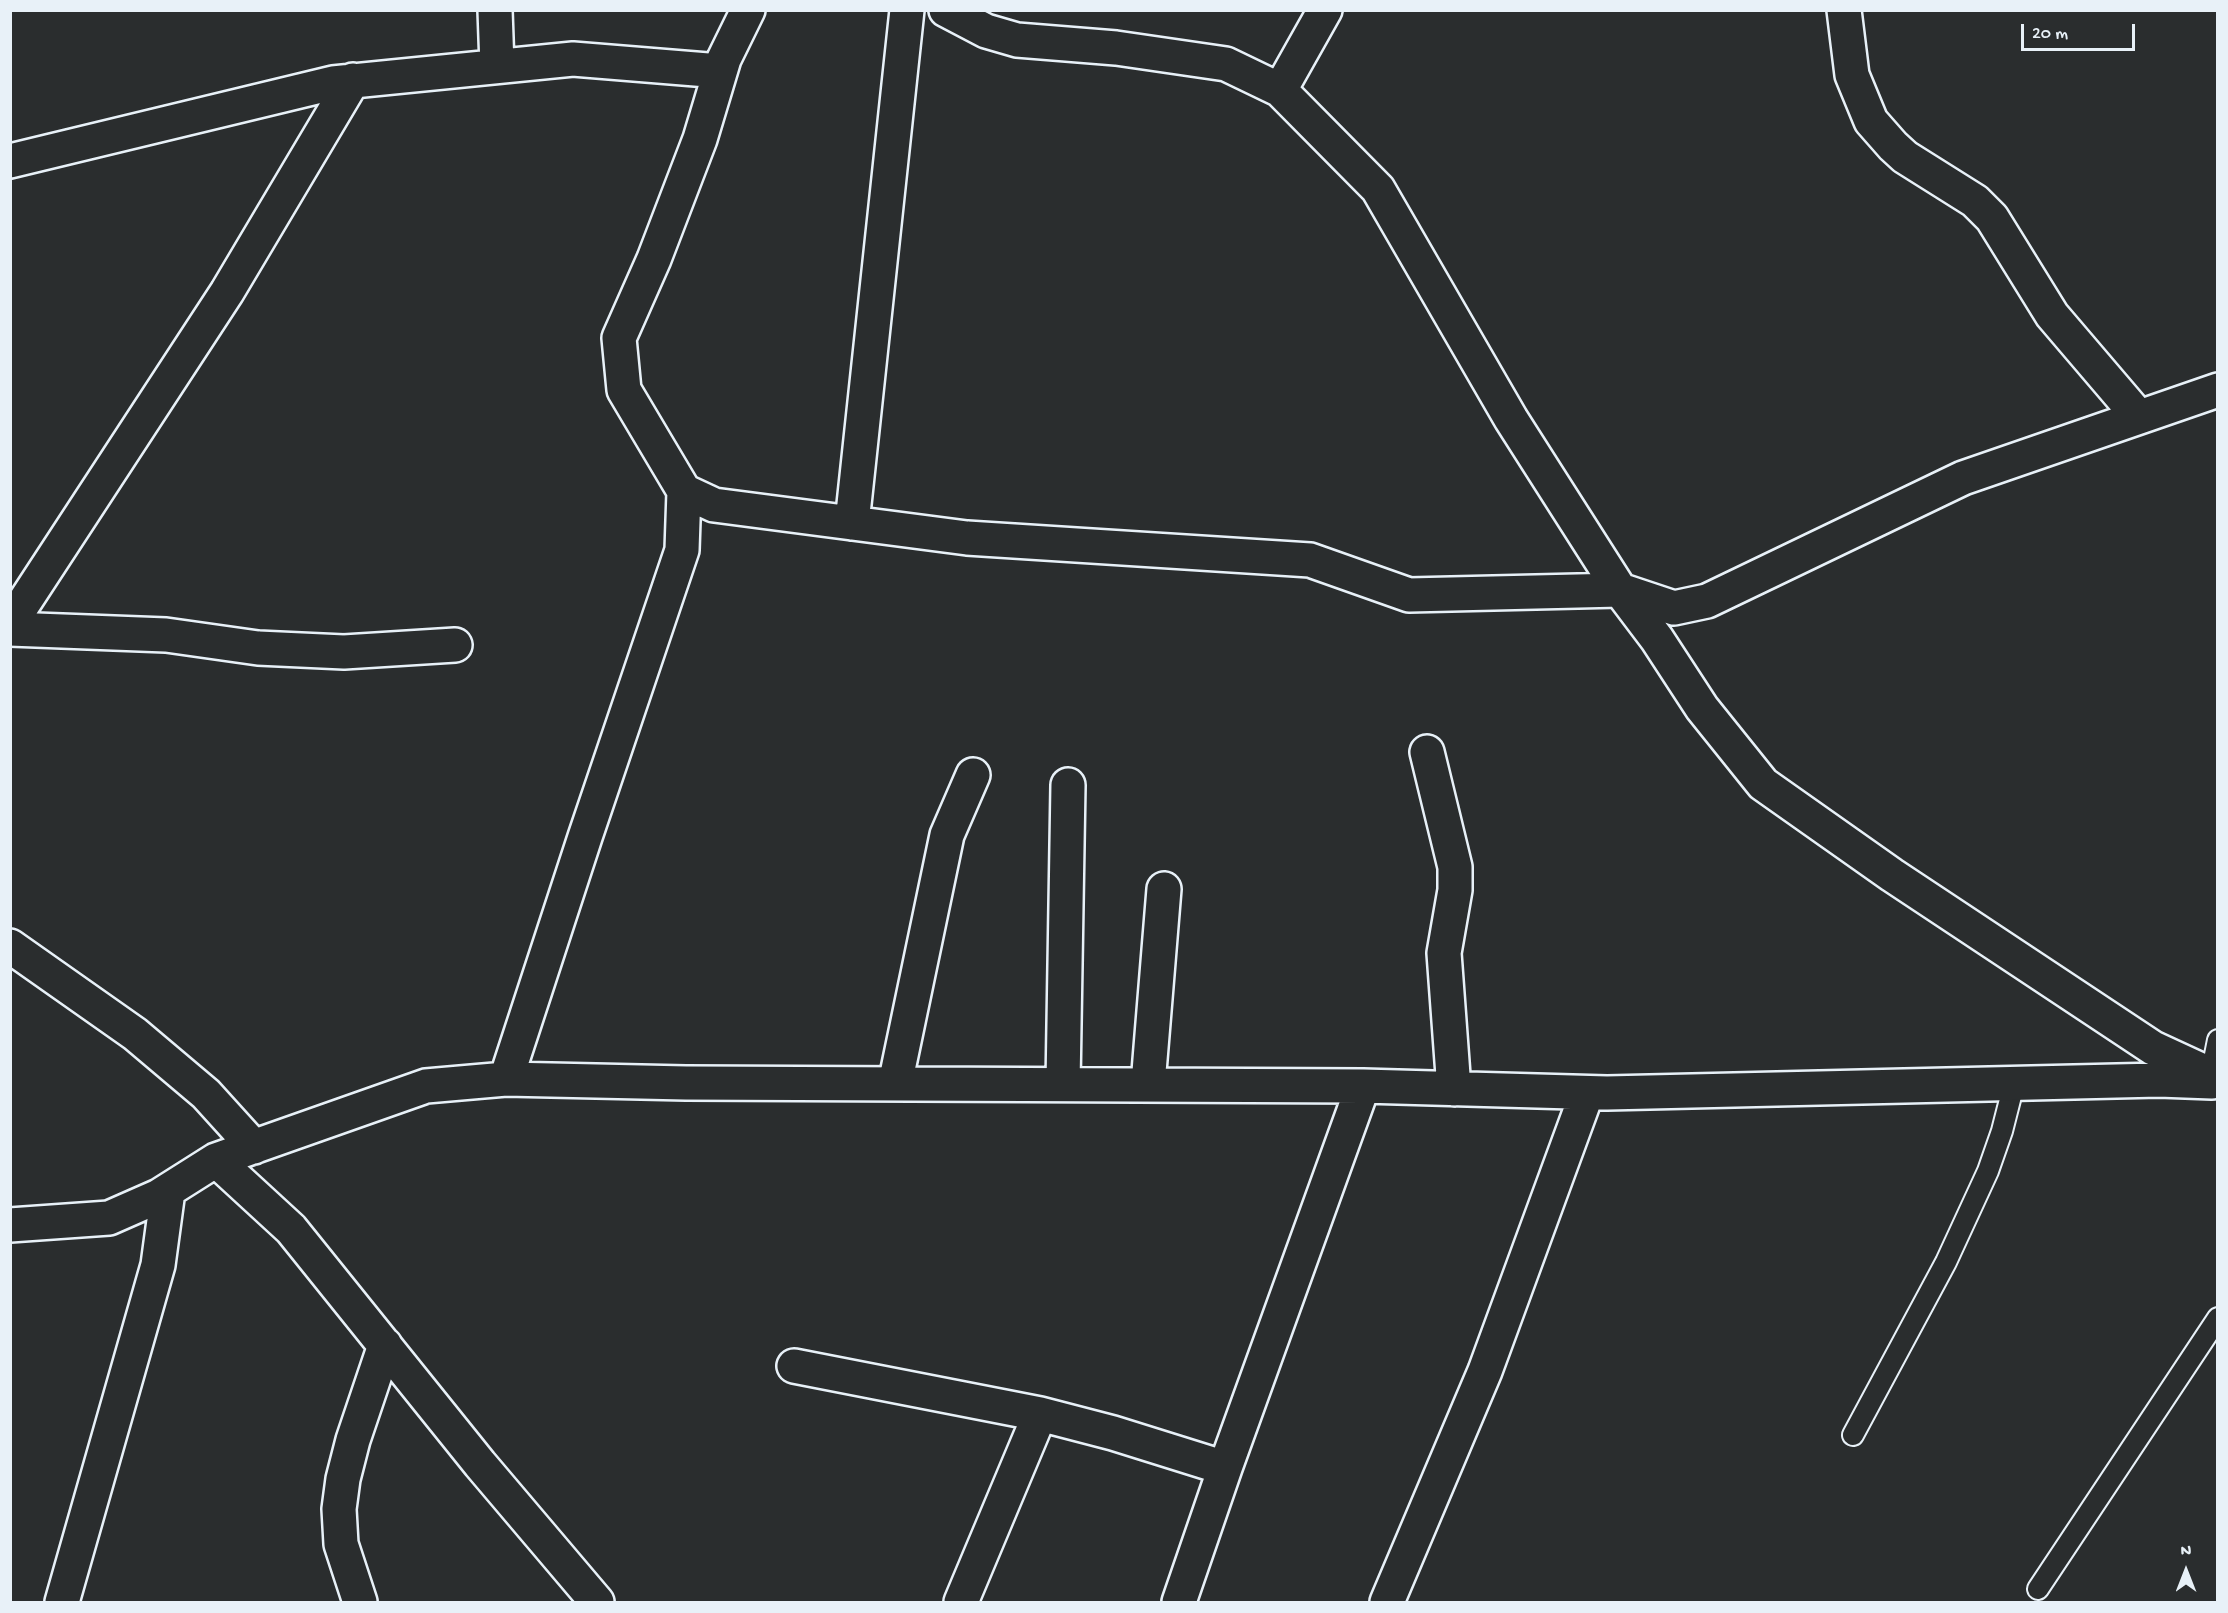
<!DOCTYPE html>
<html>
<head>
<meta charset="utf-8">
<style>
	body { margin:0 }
	#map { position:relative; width:2228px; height:1613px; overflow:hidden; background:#2a2d2e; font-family:"Gochi Hand",sans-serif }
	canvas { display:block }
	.frame { position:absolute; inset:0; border:12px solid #e8f1f8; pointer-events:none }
	.north { position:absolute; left:2156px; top:1541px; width:60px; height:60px; -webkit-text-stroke:4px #2a2d2e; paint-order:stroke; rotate:0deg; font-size:16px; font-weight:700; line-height:24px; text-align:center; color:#e8f1f8 }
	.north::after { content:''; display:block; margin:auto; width:21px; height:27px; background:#e8f1f8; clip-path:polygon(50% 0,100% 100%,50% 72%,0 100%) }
	.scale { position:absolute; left:2021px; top:24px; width:114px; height:27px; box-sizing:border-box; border:3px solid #e8f1f8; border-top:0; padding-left:8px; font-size:18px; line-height:21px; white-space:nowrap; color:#e8f1f8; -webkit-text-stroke:4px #2a2d2e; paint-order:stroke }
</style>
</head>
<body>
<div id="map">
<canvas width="2228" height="1613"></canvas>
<div class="frame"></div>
<div class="north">N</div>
<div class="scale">20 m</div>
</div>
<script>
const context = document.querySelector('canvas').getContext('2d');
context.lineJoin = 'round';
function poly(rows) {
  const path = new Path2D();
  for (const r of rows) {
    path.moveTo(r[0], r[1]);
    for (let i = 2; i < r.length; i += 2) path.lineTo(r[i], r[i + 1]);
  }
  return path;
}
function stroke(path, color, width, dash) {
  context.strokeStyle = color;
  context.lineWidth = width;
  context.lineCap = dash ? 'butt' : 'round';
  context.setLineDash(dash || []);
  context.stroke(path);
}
const service = poly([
	[2211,1075,2218,1040],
	[1853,1435,1946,1262,1988,1171,2002,1131,2014,1084],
	[2038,1589,2218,1318]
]);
const minor = poly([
	[495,10,497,66],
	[748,10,724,59,700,139,654,259,619,338,624,390,684,491,714,505,967,538,1310,560,1409,595,1620,590,1657,639,1702,708,1763,784,1892,875,2153,1048,2218,1078],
	[946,10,986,31,1017,40,1116,48,1226,64,1280,90,1378,189,1511,419,1620,590,1674,608,1707,601,1963,478,2218,390],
	[1844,10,1852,75,1871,121,1893,146,1905,157,1975,201,1992,218,2052,315,2139,417],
	[1280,90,1325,10],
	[10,161,333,83,573,59,720,71],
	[852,523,907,10],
	[10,624,227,292,353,80],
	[10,629,166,635,258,648,344,652,455,645],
	[1427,752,1455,867,1455,890,1444,953,1454,1089],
	[10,946,135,1034,206,1094,254,1147],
	[506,1079,585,837,682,550,684,491],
	[895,1084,947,835,973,775],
	[1063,1084,1068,785],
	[1148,1084,1164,889],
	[216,1160,291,1229,480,1464,597,1602],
	[10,1225,109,1218,159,1196,216,1160,426,1086,506,1079,686,1083,1363,1086,1607,1093,2159,1080,2212,1082],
	[794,1366,1040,1414,1113,1433,1225,1468],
	[62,1602,158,1265,168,1191],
	[360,1602,341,1544,339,1509,343,1479,353,1440,385,1345],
	[961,1602,1040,1414],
	[1179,1602,1225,1468,1363,1086],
	[1387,1602,1485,1371,1587,1093]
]);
stroke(service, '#e8f1f8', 24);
stroke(minor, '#e8f1f8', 38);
stroke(service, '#2a2d2e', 20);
stroke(minor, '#2a2d2e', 33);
</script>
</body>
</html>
